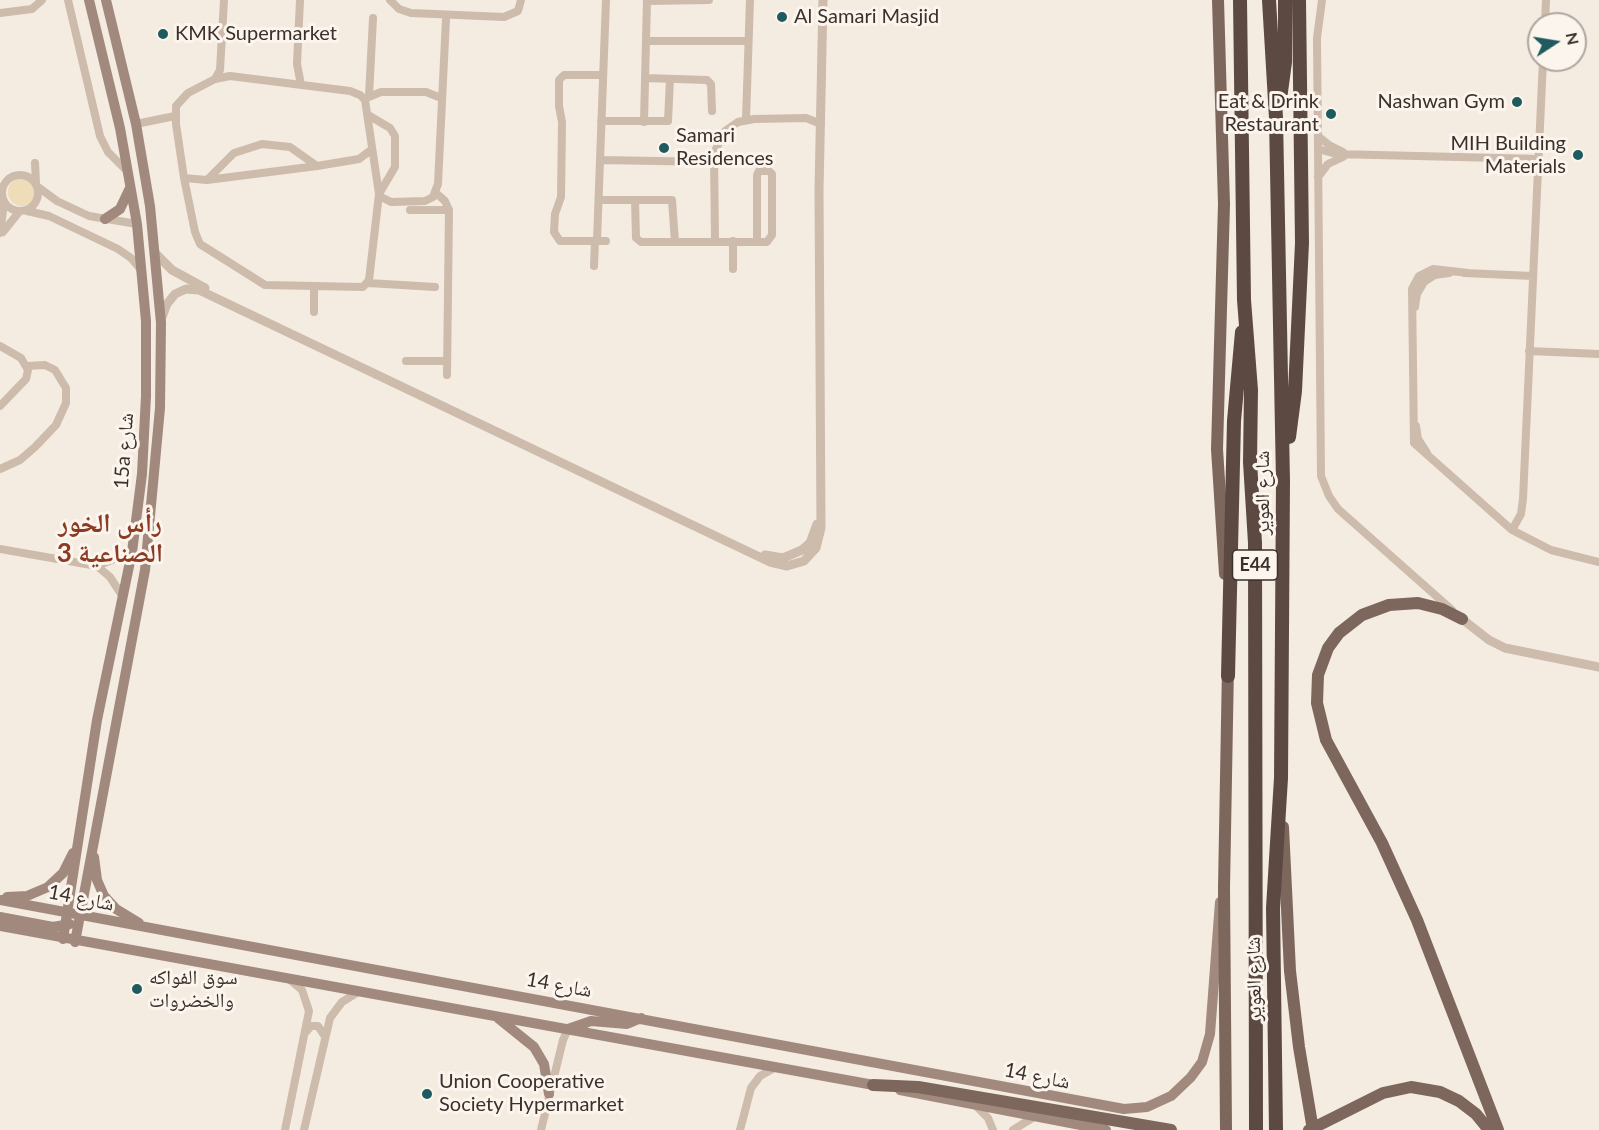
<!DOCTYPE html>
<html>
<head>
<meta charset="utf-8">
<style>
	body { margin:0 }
	#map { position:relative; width:1599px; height:1130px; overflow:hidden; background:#f4ebe1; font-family:Lato,sans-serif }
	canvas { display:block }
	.north { position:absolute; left:1527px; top:12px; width:60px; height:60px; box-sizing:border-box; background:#fbf5ee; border:2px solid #aea6a0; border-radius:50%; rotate:78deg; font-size:16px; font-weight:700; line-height:24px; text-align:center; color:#3b302b }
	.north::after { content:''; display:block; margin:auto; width:21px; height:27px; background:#1f5a5e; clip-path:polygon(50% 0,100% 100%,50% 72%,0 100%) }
</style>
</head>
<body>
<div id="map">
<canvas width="1599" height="1130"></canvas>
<div class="north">N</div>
</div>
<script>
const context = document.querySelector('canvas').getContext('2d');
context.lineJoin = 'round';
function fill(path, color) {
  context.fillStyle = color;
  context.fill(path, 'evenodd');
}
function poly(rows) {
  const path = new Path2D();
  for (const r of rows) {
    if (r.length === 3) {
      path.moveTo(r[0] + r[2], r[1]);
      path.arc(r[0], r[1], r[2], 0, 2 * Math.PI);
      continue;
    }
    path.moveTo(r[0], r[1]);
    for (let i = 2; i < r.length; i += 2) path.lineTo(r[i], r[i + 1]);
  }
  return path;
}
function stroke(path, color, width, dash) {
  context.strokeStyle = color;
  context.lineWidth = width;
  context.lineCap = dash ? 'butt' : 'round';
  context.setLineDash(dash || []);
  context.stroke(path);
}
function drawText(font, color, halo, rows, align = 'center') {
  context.font = font + ' Lato,"Noto Naskh Arabic",sans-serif';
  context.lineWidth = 6;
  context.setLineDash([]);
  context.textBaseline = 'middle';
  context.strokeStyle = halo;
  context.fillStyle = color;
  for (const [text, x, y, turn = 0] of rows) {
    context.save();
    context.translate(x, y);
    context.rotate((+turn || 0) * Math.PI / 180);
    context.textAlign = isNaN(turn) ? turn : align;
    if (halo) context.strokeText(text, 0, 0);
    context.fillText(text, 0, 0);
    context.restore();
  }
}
const sand = poly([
	[22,192,14]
]);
const minor = poly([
	[68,0,100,136,108,152,127,171],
	[300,0,297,64,301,85],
	[390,0,399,9,411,13,504,17,518,11,521,0],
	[1322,0,1317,38,1321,476,1329,496,1338,509,1452,610],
	[647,1,709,0],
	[0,13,32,9,42,0],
	[1545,24,1546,0],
	[646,41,748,41],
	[603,75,564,75,559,80,559,106,562,122,561,197,555,214,554,232,560,241,606,241],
	[230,76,350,91,360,95,365,100,379,194,369,280,363,287,265,285,200,244,195,232,184,178,176,124,176,106,188,93,215,79,230,76],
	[645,78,707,80,711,84,712,111],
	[215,79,220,70,224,0],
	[369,96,373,18],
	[364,99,381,92,426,92,441,98],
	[368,115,390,128,395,136,395,167,379,194,381,197,391,202,425,201,433,197,438,184,446,19],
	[746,119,750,0],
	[601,121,668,121,670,79],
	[644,122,647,0],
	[136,124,175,116],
	[1318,136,1329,145,1343,152],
	[1318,149,1336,154,1539,159],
	[600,160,714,162],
	[35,163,36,183],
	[759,171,769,171,772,174,772,235,767,242,757,242,757,175,759,171],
	[20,193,18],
	[1318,177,1328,164,1343,157],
	[184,178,207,180,317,166,359,159,371,150],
	[207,180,234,153,262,144,290,147,317,166],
	[38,187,57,201,89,216,137,224],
	[436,193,445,201,449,210,447,375],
	[599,200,672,200,675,242],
	[635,200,636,238,641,242,757,242],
	[410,210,449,210],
	[27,211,49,216,118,249,131,258,141,270],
	[3,232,19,212],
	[0,233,4,203],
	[597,241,606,0],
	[715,241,714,153,725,131,738,122,754,119,806,118,821,124],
	[733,241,733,269],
	[594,266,595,241],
	[1464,273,1533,276],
	[1468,273,1433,269,1419,276,1412,289,1414,443,1512,530,1551,550,1599,562],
	[368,283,435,287],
	[1415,307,1417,294,1424,282,1435,275,1449,273],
	[314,312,314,287],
	[0,346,21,358,28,370,26,379,0,406],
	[1529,351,1599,354],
	[406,361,447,361],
	[1416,426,1418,439,1427,453],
	[0,469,20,460,35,447,56,425,66,403,66,388,55,370,45,365,27,366],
	[1512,530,1521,514,1523,499,1543,60],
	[0,549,97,566,132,552],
	[97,566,110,577,123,597],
	[306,1032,311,1026,318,1026,324,1035],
	[976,1106,988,1118,993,1130],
	[285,1130,309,1011,302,990,290,980],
	[304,1130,330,1018,342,1002,358,992],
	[541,1130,563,1040,568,1029],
	[740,1130,751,1088,760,1076,776,1067],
	[1013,1130,1034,1117]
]);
const tertiary = poly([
	[156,254,172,270,205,288],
	[161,320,167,304,175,294,186,289,199,290,770,562,787,566,804,561,816,548,821,528,819,190,823,0],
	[765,555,783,558,802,550,810,543,817,524],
	[1462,619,1489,640,1505,648,1599,667]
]);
const secondary = poly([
	[105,219,120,209,130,188],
	[94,857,97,880,104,896,116,909,139,923],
	[7,897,27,896,48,887,63,873,73,853],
	[0,900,1124,1109,1147,1107,1171,1096,1191,1077,1202,1062,1210,1034,1220,902],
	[0,917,53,927,70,924],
	[0,926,879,1086],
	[63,939,97,720,132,552,142,474,146,396,146,321,137,224,120,128,89,0],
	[75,942,145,570,160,408,161,323,150,206,136,124,106,0],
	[498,1018,534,1047,544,1064,549,1094],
	[568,1029,591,1021,627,1024,641,1018],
	[900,1090,1106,1130]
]);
const primary = poly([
	[1218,0,1224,204,1217,449,1225,574],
	[1462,619,1442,609,1418,603,1389,605,1362,615,1339,633,1328,648,1318,675,1317,703,1326,740,1382,843,1417,920,1498,1130],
	[1283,827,1290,971,1299,1047,1313,1130],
	[873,1085,918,1087,1171,1130],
	[1226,1130,1224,888,1228,666],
	[1309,1130,1383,1093,1411,1087,1440,1092,1459,1101,1476,1114,1489,1130]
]);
const motorway = poly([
	[1240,0,1244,300,1251,390,1250,462,1255,543,1256,1130],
	[1269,0,1276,118,1283,481,1281,778,1273,908,1276,1130],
	[1280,99,1285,62,1285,0],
	[1289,437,1295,391,1302,243,1299,0],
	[1228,676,1234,421,1242,332]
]);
const markers = [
	[782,17,6,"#1f5a5e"],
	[163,34,6,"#1f5a5e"],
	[1517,102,6,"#1f5a5e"],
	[1331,114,6,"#1f5a5e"],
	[664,148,6,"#1f5a5e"],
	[1578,155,6,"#1f5a5e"],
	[137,989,6,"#1f5a5e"],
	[427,1094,6,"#1f5a5e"]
];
const shields = [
	[1255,565,45]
];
const shieldNames = [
	["E44",1255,565]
];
const poiNames = [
	["Al Samari Masjid",794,17],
	["KMK Supermarket",175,34],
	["Eat & Drink",1319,102,"right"],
	["Restaurant",1319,125,"right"],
	["Nashwan Gym",1505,102,"right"],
	["Samari",676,136],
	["Residences",676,159],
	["MIH Building",1566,144,"right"],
	["Materials",1566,167,"right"],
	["سوق الفواكه",149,978],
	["والخضروات",149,1001],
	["Union Cooperative",439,1082],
	["Society Hypermarket",439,1105]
];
const streetNames = [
	["15a شارع",124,451,-86],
	["شارع العوير",1263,493,-90],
	["شارع 14",81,898,11],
	["شارع العوير",1254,979,-91],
	["شارع 14",559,985,10],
	["شارع 14",1037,1076,11]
];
const districtNames = [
	["رأس الخور",110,524],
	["الصناعية 3",110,554]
];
fill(sand, '#efdcb8');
stroke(minor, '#cdbbac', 8);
stroke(tertiary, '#cdbbac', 9);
stroke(secondary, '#a18a7d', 10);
stroke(primary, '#7d675c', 12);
stroke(motorway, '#5c4a42', 14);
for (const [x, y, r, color] of markers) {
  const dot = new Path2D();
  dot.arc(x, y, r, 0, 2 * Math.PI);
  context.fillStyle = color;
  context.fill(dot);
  stroke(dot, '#fbf5ee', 2);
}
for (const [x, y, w] of shields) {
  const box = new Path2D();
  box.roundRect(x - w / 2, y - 15, w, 30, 4.5);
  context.fillStyle = '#fbf5ee';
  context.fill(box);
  stroke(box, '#3b302b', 1.5);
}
drawText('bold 18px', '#3b302b', null, shieldNames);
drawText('20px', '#3b302b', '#fbf5ee', poiNames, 'left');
drawText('20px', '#3b302b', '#fbf5ee', streetNames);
drawText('bold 26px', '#8c3b22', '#fbf5ee', districtNames);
</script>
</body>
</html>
